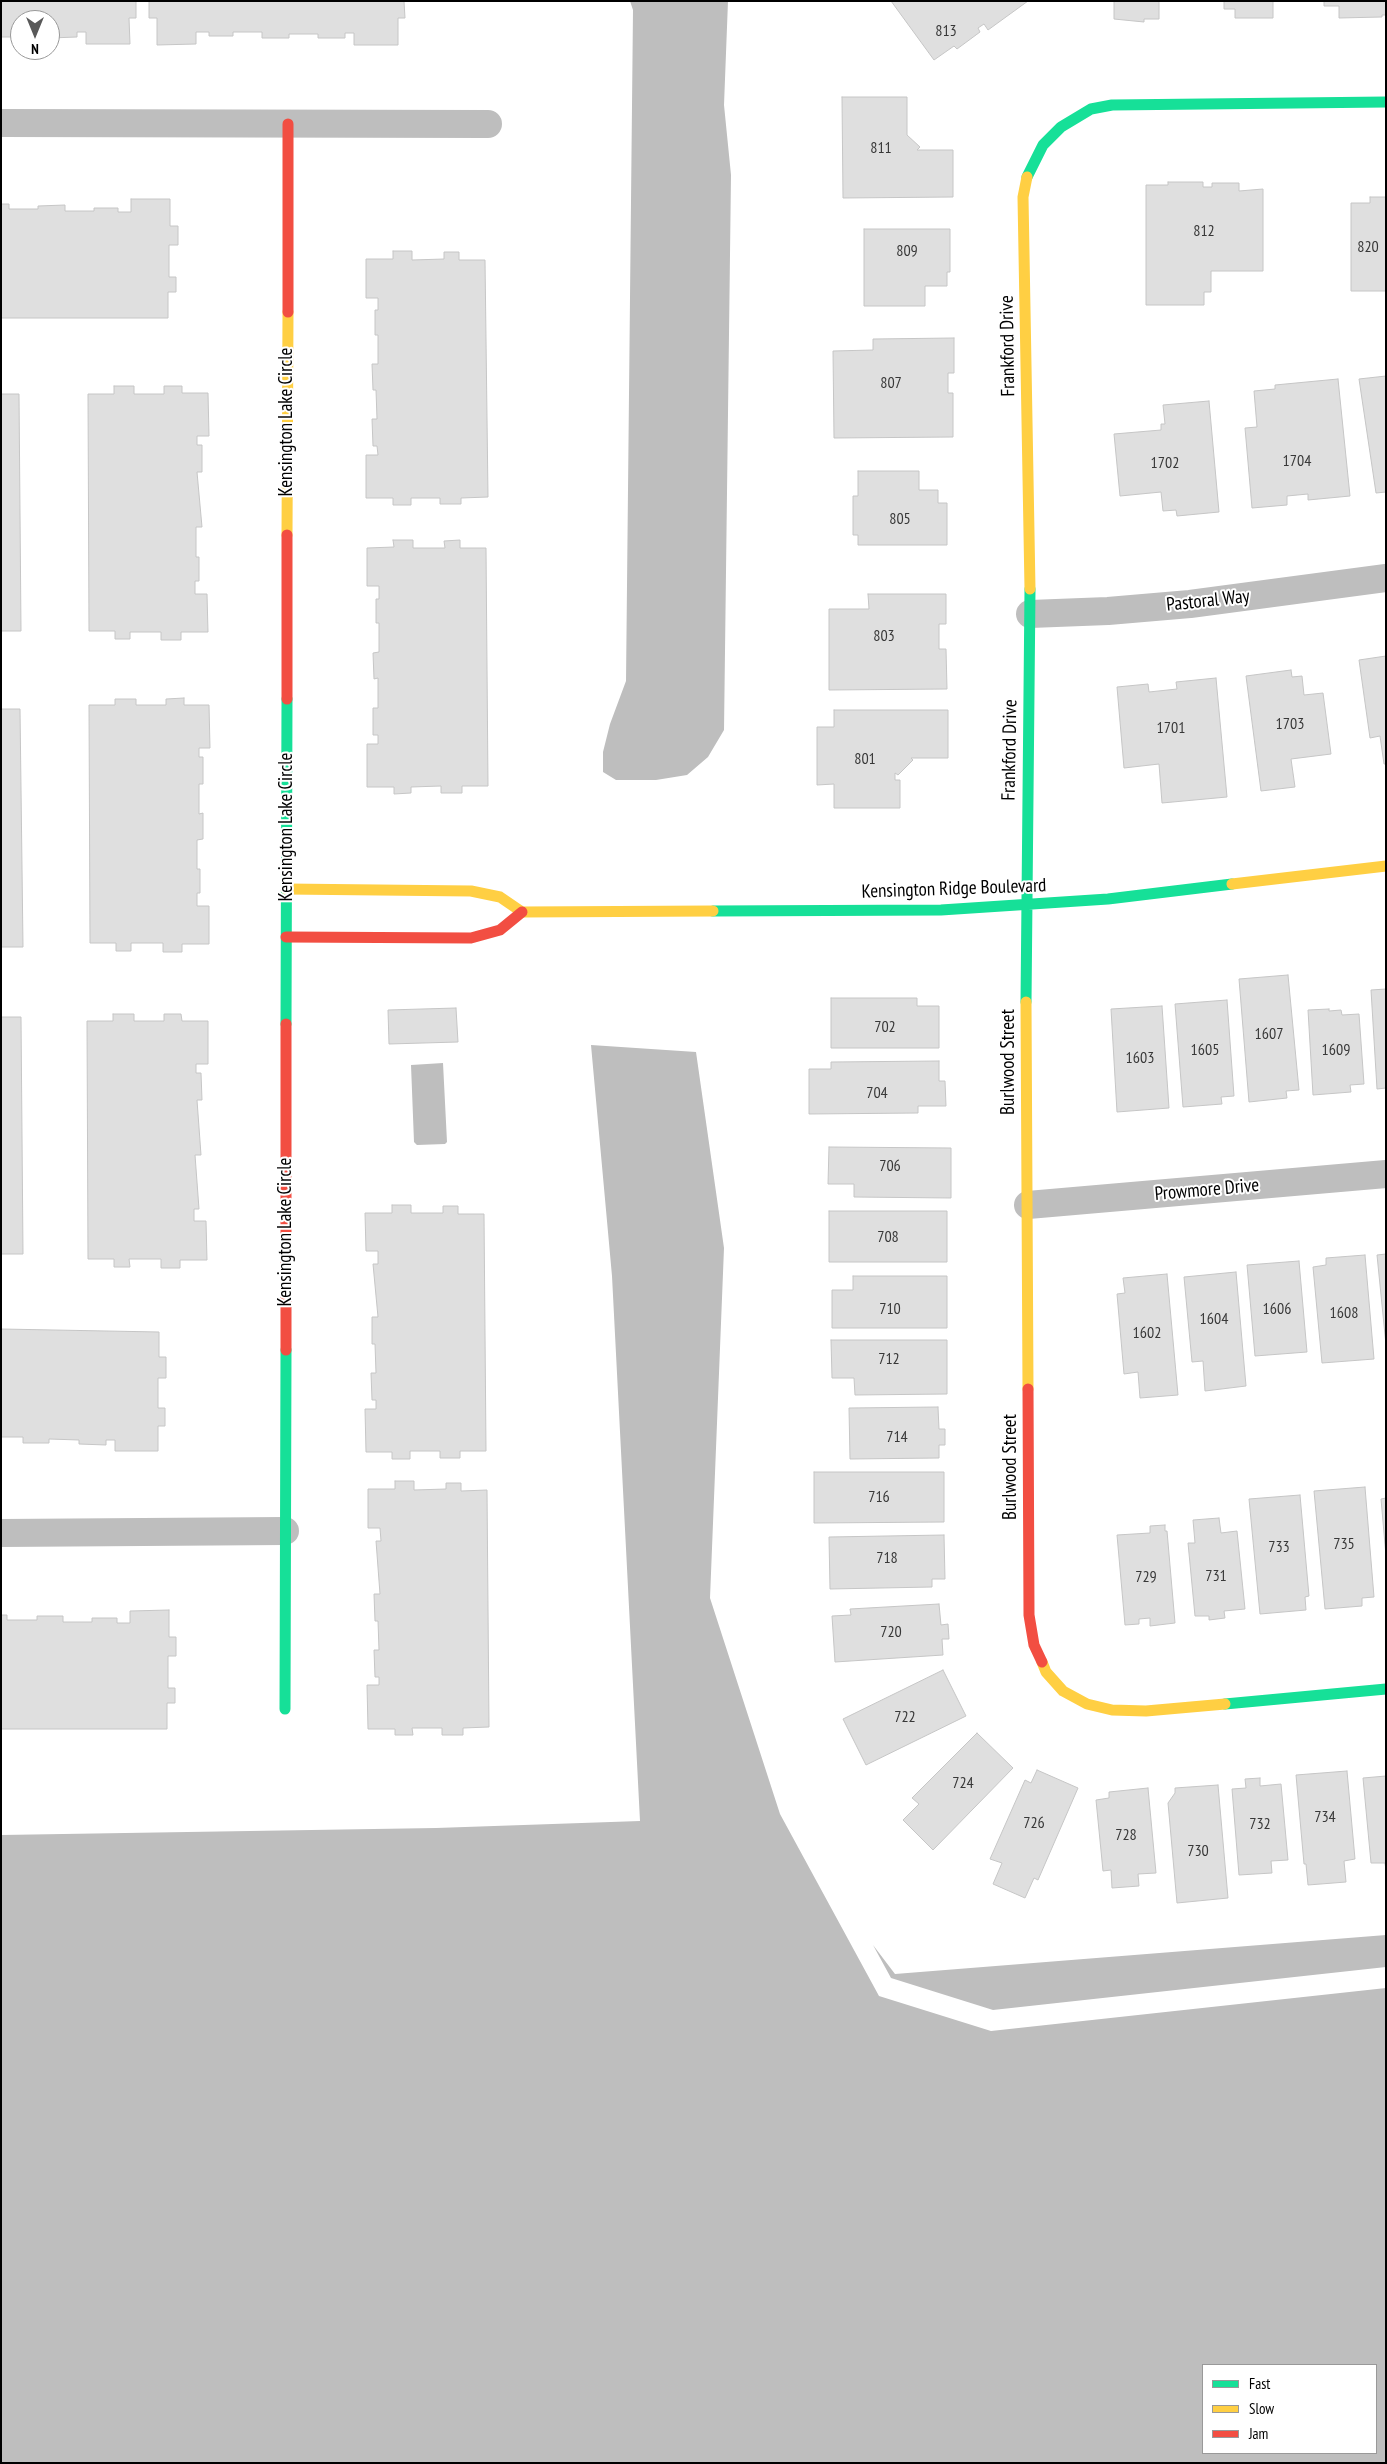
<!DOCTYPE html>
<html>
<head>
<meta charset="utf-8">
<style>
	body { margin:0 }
	#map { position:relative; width:1387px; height:2464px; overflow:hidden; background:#fff; font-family:"PT Sans Narrow",sans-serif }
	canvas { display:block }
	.frame { position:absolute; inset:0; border:2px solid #000; pointer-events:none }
	.legend { position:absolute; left:1202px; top:2364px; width:175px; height:90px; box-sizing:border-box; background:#fff; border:1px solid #999; margin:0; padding:6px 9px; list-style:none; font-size:15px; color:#000 }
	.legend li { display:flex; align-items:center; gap:10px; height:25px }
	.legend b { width:25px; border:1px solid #999 }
	.north { position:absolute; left:10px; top:10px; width:50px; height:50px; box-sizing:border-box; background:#fff; border:1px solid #999; border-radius:50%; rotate:180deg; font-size:14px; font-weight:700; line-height:20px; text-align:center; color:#000 }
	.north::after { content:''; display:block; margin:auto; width:18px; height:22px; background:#595959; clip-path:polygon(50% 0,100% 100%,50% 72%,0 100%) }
</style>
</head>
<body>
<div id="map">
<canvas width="1387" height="2464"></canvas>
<div class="frame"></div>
<ul class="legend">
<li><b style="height:6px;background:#16e098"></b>Fast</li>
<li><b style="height:6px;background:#ffcf43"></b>Slow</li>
<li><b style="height:6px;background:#f24e42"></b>Jam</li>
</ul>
<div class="north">N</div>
</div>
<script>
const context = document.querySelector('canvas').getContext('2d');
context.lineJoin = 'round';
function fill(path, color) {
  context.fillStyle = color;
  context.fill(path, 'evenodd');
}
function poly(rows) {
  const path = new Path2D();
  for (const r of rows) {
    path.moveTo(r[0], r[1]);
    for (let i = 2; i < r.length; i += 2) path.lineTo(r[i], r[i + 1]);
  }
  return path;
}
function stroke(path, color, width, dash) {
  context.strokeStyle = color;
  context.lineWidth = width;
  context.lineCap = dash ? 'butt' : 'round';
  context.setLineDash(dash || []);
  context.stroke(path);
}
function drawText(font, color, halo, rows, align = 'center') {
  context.font = font + ' "PT Sans Narrow",sans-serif';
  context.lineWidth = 4;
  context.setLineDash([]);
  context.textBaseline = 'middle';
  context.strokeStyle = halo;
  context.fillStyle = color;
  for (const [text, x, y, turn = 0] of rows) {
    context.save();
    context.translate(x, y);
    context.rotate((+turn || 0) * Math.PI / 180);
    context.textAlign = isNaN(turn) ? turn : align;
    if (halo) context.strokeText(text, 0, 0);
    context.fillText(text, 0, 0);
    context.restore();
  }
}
const water = poly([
	[630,1,728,1,724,105,731,175,724,730,708,757,687,775,656,780,616,780,603,772,603,752,610,724,626,681,633,10],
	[591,1045,696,1052,724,1248,710,1598,780,1814,879,1996,991,2031,1386,1988,1386,2463,1,2463,1,1835,436,1828,640,1821,612,1276],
	[1203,2365,1376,2365,1376,2453,1203,2453],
	[443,1063,447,1142,445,1144,417,1145,414,1142,411,1065],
	[1386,1935,1386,1967,993,2010,891,1978,873,1945,895,1974]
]);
const building = poly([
	[1,1,136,1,136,18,129,18,130,44,86,44,86,32,77,32,77,37,50,38,50,20,20,20,20,37,1,37,1,1],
	[149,1,404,1,405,18,398,18,398,45,354,45,354,33,345,33,345,38,318,38,318,34,289,34,289,38,262,38,262,32,233,32,233,36,209,36,209,32,196,32,196,44,157,45,157,18,149,18,149,1],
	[891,1,1028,1,988,30,984,24,978,28,980,32,957,49,954,46,934,60,891,1],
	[1114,1,1159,1,1159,19,1144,19,1144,22,1114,19,1114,1],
	[1224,1,1273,1,1273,18,1235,18,1235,9,1224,9,1224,1],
	[1324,1,1386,1,1386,15,1382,15,1382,17,1339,18,1339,6,1324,6,1324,1],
	[842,97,907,97,907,135,920,147,917,150,953,150,953,197,843,198,842,97],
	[1168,182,1203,182,1203,187,1212,187,1212,183,1239,183,1239,191,1263,189,1263,271,1211,271,1211,292,1204,292,1204,305,1146,305,1146,185,1168,185,1168,182],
	[1370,197,1386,197,1386,291,1351,291,1351,203,1370,203,1370,197],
	[131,199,170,199,170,226,178,226,178,245,169,245,169,277,176,277,176,292,168,292,168,318,1,318,1,204,9,204,9,209,38,209,38,206,65,205,65,211,94,211,94,208,118,208,118,212,131,212,131,199],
	[864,229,950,229,950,272,947,272,947,286,925,286,925,306,864,306,864,229],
	[393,251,412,251,412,260,444,259,444,252,459,252,459,260,485,260,488,497,461,498,461,504,440,504,440,498,411,498,411,505,393,505,393,498,366,498,366,455,378,455,377,446,373,446,372,419,377,419,376,390,373,390,372,364,378,364,378,335,375,335,375,310,378,310,378,298,366,298,366,259,393,259,393,251],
	[954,338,954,373,948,373,948,393,953,393,953,437,834,438,833,351,873,350,873,339,954,338],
	[1386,376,1386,492,1376,493,1359,379,1386,376],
	[1338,379,1350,496,1308,500,1308,494,1287,496,1287,505,1252,508,1245,428,1257,427,1254,391,1275,389,1275,385,1338,379],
	[114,386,134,386,134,394,164,394,164,386,182,386,182,393,208,393,209,436,197,436,197,445,202,445,202,472,197,472,202,527,196,527,196,557,199,557,199,581,195,581,195,594,207,594,208,632,181,632,181,640,161,640,161,632,130,632,130,639,115,639,115,631,89,631,88,394,114,394,114,386],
	[1,394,19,394,21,631,1,631,1,394],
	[1209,401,1219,512,1177,516,1176,510,1163,511,1161,492,1120,496,1114,434,1161,430,1161,424,1165,424,1163,405,1209,401],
	[858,471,919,471,919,490,938,490,938,503,947,503,947,545,858,545,858,535,853,535,853,496,858,496,858,471],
	[393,540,413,540,413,548,445,548,444,541,460,540,460,548,486,548,488,786,462,786,462,793,441,793,441,786,411,787,411,793,394,794,394,787,367,787,367,744,378,744,378,735,373,735,373,708,378,708,378,678,374,679,373,653,379,652,379,623,376,623,376,599,379,599,379,586,367,586,367,548,394,547,393,540],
	[868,594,946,594,946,624,939,624,939,649,946,649,947,689,829,690,829,609,869,609,868,594],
	[1386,656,1386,764,1384,764,1380,736,1370,738,1359,660,1386,656],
	[1291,670,1292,677,1302,676,1304,695,1323,693,1331,754,1291,759,1295,787,1261,791,1246,676,1291,670],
	[1216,678,1227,797,1162,803,1159,764,1124,768,1117,687,1148,684,1149,692,1177,689,1176,682,1216,678],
	[184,698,184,705,209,705,210,748,199,748,199,757,203,757,203,784,199,784,199,814,203,813,203,839,197,840,197,869,200,869,200,893,197,893,197,906,209,906,209,944,182,944,182,952,163,952,163,943,131,943,131,951,116,951,116,943,90,943,89,705,115,705,115,699,136,699,136,705,166,705,166,699,184,698],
	[1,709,20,709,23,947,1,947,1,709],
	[834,710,948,710,948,758,911,758,913,760,898,775,895,773,895,780,900,780,900,808,834,808,834,784,817,785,817,727,834,727,834,710],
	[1288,975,1299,1090,1286,1091,1287,1098,1249,1102,1239,979,1288,975],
	[1386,989,1386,1088,1377,1089,1371,990,1386,989],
	[831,998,917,998,917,1006,939,1006,939,1048,831,1048,831,998],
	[1227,1000,1234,1096,1221,1097,1222,1104,1183,1107,1175,1004,1227,1000],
	[1162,1006,1169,1108,1117,1112,1111,1009,1162,1006],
	[456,1008,458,1042,389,1044,388,1010,456,1008],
	[1329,1009,1329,1011,1341,1010,1342,1015,1359,1014,1364,1084,1350,1085,1351,1092,1313,1095,1308,1010,1329,1009],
	[113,1014,134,1014,134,1021,164,1021,164,1014,181,1014,182,1021,208,1021,208,1064,196,1064,196,1073,201,1073,202,1100,197,1100,201,1155,195,1155,199,1209,194,1209,194,1221,206,1221,207,1260,180,1260,180,1268,161,1268,161,1259,129,1259,130,1267,114,1267,114,1259,88,1259,87,1021,113,1021,113,1014],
	[1,1017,21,1017,23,1254,1,1254,1,1017],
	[939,1061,939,1081,945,1081,946,1106,918,1106,918,1113,809,1114,809,1069,831,1069,831,1062,939,1061],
	[829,1147,951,1148,951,1198,854,1197,854,1184,828,1184,829,1147],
	[392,1205,411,1205,411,1213,443,1213,443,1206,458,1206,458,1214,484,1214,486,1451,460,1451,460,1458,440,1458,440,1451,410,1451,410,1459,392,1459,392,1452,366,1452,365,1409,376,1409,376,1400,372,1400,371,1373,376,1373,375,1344,372,1344,372,1317,378,1317,373,1264,378,1264,378,1251,366,1251,365,1213,392,1213,392,1205],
	[829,1211,947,1211,947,1262,829,1262,829,1211],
	[1386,1254,1386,1345,1377,1255,1386,1254],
	[1365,1255,1374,1359,1322,1363,1313,1267,1326,1265,1326,1258,1365,1255],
	[1299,1261,1307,1352,1255,1356,1247,1265,1299,1261],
	[1236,1272,1246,1386,1205,1391,1203,1361,1192,1362,1184,1277,1236,1272],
	[1167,1274,1178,1395,1140,1398,1138,1372,1124,1374,1117,1294,1125,1293,1123,1278,1167,1274],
	[853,1276,947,1276,947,1328,832,1328,832,1290,853,1290,853,1276],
	[1,1329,159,1332,159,1357,166,1357,166,1378,158,1378,158,1408,165,1408,165,1426,158,1426,158,1451,115,1451,115,1440,106,1440,106,1445,79,1444,79,1440,49,1439,49,1443,23,1443,23,1437,1,1437,1,1329],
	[831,1340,947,1340,947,1394,855,1395,854,1378,832,1378,831,1340],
	[938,1407,939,1429,945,1429,945,1445,939,1445,939,1458,850,1459,849,1408,938,1407],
	[814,1472,944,1472,944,1522,814,1523,814,1472],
	[395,1481,414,1481,414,1490,446,1489,446,1483,461,1483,461,1491,487,1490,489,1727,463,1728,463,1735,442,1735,442,1728,412,1728,413,1735,395,1735,395,1729,368,1729,367,1685,379,1685,379,1677,375,1677,374,1650,379,1650,378,1621,375,1621,374,1594,380,1594,376,1541,381,1541,380,1528,368,1528,368,1489,395,1489,395,1481],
	[1365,1487,1374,1597,1362,1598,1362,1606,1325,1609,1314,1491,1365,1487],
	[1300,1495,1309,1596,1305,1597,1306,1610,1260,1614,1249,1499,1300,1495],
	[1386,1498,1386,1556,1381,1499,1386,1498],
	[1219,1518,1221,1533,1237,1531,1245,1609,1224,1611,1225,1618,1209,1620,1209,1616,1195,1616,1188,1543,1195,1543,1193,1520,1219,1518],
	[1165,1525,1165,1531,1167,1531,1175,1623,1150,1626,1150,1618,1139,1619,1139,1624,1125,1625,1117,1535,1150,1533,1150,1526,1165,1525],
	[944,1535,945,1579,932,1579,932,1587,830,1589,829,1537,944,1535],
	[939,1604,941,1625,948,1624,949,1639,942,1639,943,1655,835,1662,832,1616,851,1615,850,1609,939,1604],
	[169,1610,169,1637,176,1637,176,1656,168,1656,168,1688,175,1688,175,1703,167,1703,167,1729,1,1729,1,1615,7,1615,7,1620,37,1620,37,1616,63,1616,63,1622,92,1622,92,1618,117,1618,117,1623,130,1623,130,1611,169,1610],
	[943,1670,966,1716,866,1765,843,1719,943,1670],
	[977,1733,1013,1768,933,1850,903,1820,919,1804,912,1798,977,1733],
	[1037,1770,1078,1788,1038,1880,1034,1878,1025,1898,993,1884,1002,1863,990,1859,1025,1780,1031,1783,1037,1770],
	[1347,1771,1355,1859,1344,1861,1346,1882,1308,1885,1306,1864,1304,1864,1296,1775,1347,1771],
	[1386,1776,1386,1870,1385,1863,1371,1863,1363,1778,1386,1776],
	[1260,1778,1260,1786,1281,1784,1288,1860,1271,1861,1272,1873,1239,1875,1232,1789,1246,1788,1245,1779,1260,1778],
	[1218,1785,1228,1898,1177,1903,1168,1803,1175,1793,1175,1788,1218,1785],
	[1148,1788,1156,1873,1138,1874,1139,1886,1112,1888,1111,1870,1103,1871,1096,1800,1109,1798,1109,1792,1148,1788]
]);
const street = poly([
	[1,123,488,124],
	[1030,614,1108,611,1190,604,1386,578],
	[1028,1205,1386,1174],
	[1,1533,285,1531]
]);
const fast = poly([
	[1027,177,1043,145,1061,127,1091,109,1112,105,1386,102],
	[713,911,941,910,1108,899,1232,884],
	[1026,1002,1030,589],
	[286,1024,287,699],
	[1225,1704,1386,1689],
	[285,1709,286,1350]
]);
const slow = poly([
	[1027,177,1023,197,1030,589],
	[287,535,288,312],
	[1232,884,1386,866],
	[286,889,471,891,500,897,522,912,713,911],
	[1026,1002,1028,1389],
	[1042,1662,1046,1672,1063,1691,1087,1704,1112,1710,1146,1711,1225,1704]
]);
const jam = poly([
	[288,312,288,124],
	[287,699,287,535],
	[286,937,471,938,500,930,522,912],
	[286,1350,286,1024],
	[1028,1389,1029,1615,1034,1645,1042,1662]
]);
const numberNames = [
	["813",946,31],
	["811",881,148],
	["812",1204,231],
	["820",1368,247],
	["809",907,251],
	["807",891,383],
	["1704",1297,461],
	["1702",1165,463],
	["805",900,519],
	["803",884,636],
	["1703",1290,724],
	["1701",1171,728],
	["801",865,759],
	["702",885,1027],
	["1607",1269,1034],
	["1605",1205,1050],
	["1609",1336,1050],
	["1603",1140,1058],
	["704",877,1093],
	["706",890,1166],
	["708",888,1237],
	["710",890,1309],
	["1606",1277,1309],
	["1608",1344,1313],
	["1604",1214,1319],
	["1602",1147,1333],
	["712",889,1359],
	["714",897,1437],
	["716",879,1497],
	["735",1344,1544],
	["733",1279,1547],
	["718",887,1558],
	["731",1216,1576],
	["729",1146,1577],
	["720",891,1632],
	["722",905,1717],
	["724",963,1783],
	["734",1325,1817],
	["726",1034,1823],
	["732",1260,1824],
	["728",1126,1835],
	["730",1198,1851]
];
const streetNames = [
	["Frankford Drive",1008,346,-91],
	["Kensington Lake Circle",287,422,-90],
	["Pastoral Way",1208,601,-6],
	["Frankford Drive",1010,750,-89],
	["Kensington Lake Circle",287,827,-90],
	["Kensington Ridge Boulevard",954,889,-2],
	["Burlwood Street",1009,1062,-90],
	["Prowmore Drive",1207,1190,-5],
	["Kensington Lake Circle",286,1232,-90],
	["Burlwood Street",1011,1467,-90]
];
fill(water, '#bebebe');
fill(building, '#dfdfdf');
stroke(building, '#c6c6c6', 1);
stroke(street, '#bebebe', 28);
stroke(fast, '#16e098', 11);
stroke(slow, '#ffcf43', 11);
stroke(jam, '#f24e42', 11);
drawText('16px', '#383838', null, numberNames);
drawText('19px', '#000', '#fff', streetNames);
</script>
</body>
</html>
